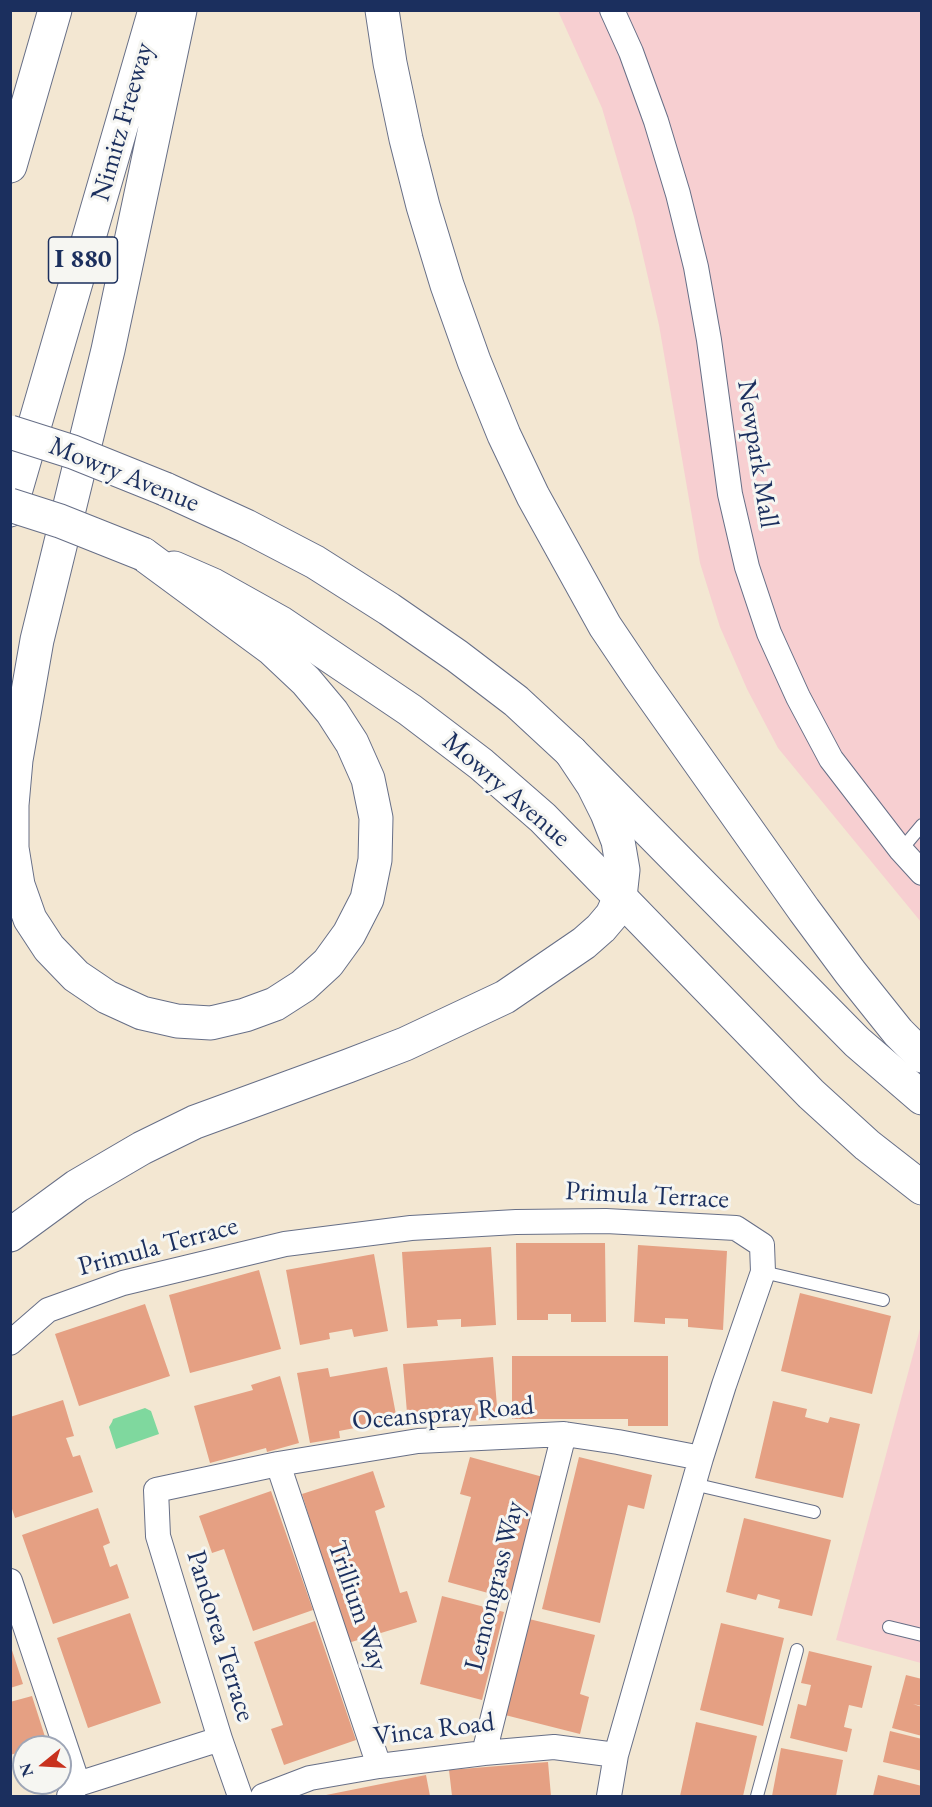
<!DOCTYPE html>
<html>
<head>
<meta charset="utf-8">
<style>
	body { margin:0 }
	#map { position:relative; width:932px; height:1807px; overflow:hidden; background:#f3e7d2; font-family:"EB Garamond",serif }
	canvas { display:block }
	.frame { position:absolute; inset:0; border:12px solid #1b2f5e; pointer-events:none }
	.north { position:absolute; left:12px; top:1735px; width:60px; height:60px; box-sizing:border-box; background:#f6f6f2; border:2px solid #9ea6b7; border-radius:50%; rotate:252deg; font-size:16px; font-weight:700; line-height:24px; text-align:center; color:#1b2f5e }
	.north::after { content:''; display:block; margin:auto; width:21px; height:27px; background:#c8321e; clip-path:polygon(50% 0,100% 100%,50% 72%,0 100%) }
</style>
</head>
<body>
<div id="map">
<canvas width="932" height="1807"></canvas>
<div class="frame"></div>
<div class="north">N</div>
</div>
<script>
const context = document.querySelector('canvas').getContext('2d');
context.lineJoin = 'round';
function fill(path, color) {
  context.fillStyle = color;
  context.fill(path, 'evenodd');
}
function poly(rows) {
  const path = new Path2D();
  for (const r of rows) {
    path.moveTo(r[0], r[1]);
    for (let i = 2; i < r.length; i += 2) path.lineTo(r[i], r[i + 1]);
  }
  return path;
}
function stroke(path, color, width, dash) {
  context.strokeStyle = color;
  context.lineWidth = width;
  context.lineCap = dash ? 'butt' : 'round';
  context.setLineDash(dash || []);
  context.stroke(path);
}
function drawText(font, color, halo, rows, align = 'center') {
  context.font = font + ' "EB Garamond",serif';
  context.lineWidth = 6;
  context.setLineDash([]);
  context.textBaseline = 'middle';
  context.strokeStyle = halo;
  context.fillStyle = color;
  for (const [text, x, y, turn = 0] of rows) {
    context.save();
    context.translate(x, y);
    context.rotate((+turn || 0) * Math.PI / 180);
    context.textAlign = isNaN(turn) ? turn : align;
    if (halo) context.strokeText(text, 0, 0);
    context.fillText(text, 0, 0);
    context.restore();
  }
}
const built = poly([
	[558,11,921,11,921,922,778,748,747,689,720,627,700,563,659,325,634,217,602,108],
	[921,1325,921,1663,836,1640]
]);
const green = poly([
	[145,1408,151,1411,159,1434,116,1449,109,1427,112,1422,113,1419]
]);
const building = poly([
	[516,1243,605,1243,606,1322,571,1322,571,1314,548,1314,548,1320,517,1320],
	[638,1245,727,1251,723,1330,688,1327,688,1319,665,1318,665,1324,634,1322],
	[491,1247,496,1325,461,1327,461,1319,437,1320,438,1326,407,1328,402,1252],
	[374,1254,388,1331,354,1337,352,1329,329,1333,330,1339,300,1345,286,1270],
	[259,1270,281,1349,190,1373,169,1295],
	[800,1293,891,1316,872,1394,781,1371],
	[145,1304,170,1376,79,1406,55,1334],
	[512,1356,668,1356,668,1426,628,1426,628,1419,512,1419],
	[493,1357,498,1419,408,1425,403,1364],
	[387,1367,397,1420,339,1431,340,1438,310,1443,297,1373,328,1368,330,1377],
	[280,1376,299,1443,267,1452,266,1448,210,1463,194,1406,253,1390,251,1385],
	[63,1400,74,1436,66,1438,73,1457,80,1455,93,1492,15,1518,10,1503,10,1417],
	[773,1401,807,1409,805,1417,828,1423,830,1417,860,1424,843,1498,755,1478],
	[470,1457,543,1477,510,1599,448,1582,471,1497,460,1494],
	[579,1457,652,1475,644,1509,628,1505,600,1623,542,1609],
	[373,1471,385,1507,375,1511,400,1593,407,1591,417,1622,348,1643,302,1494],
	[271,1491,313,1610,253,1631,224,1549,212,1553,199,1516],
	[98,1508,110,1543,103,1546,110,1567,117,1564,129,1598,53,1624,22,1535],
	[744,1518,831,1540,812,1616,778,1608,780,1600,758,1594,756,1600,726,1592],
	[442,1596,504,1612,482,1700,420,1684],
	[130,1613,161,1703,88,1728,57,1638],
	[529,1619,595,1635,580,1694,589,1697,580,1734,505,1715],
	[315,1621,356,1740,284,1765,271,1729,283,1725,254,1642],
	[721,1623,784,1638,763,1726,700,1710],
	[10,1644,23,1684,10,1688],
	[809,1651,872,1666,862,1708,849,1705,844,1727,852,1729,847,1752,790,1738,798,1704,806,1706,811,1685,801,1683],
	[906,1675,922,1679,922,1706,913,1704,922,1707,922,1736,892,1728],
	[32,1696,47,1743,36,1747,24,1747,24,1751,10,1755,10,1702],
	[696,1722,757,1736,743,1796,680,1796],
	[890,1731,922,1739,922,1771,883,1762],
	[781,1748,843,1760,836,1796,772,1796],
	[548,1762,551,1796,452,1796,449,1770],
	[426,1775,430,1796,327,1796,326,1795],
	[878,1775,922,1786,922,1796,873,1796]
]);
const service = poly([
	[901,850,922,825],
	[763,1272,883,1300],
	[693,1484,814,1512],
	[889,1627,922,1635],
	[757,1796,797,1650]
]);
const minor = poly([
	[612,10,631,52,656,121,678,194,696,267,709,340,730,494,747,567,769,633,798,697,831,759,901,850,922,873],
	[10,1343,48,1310,123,1283,285,1244,411,1228,516,1222,606,1221,736,1228,762,1245,763,1272,724,1385,701,1458,616,1755,609,1796],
	[278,1464,379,1766],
	[10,1581,78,1784],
	[484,1753,564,1434],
	[69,1796,78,1784,220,1739],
	[240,1796,220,1739,158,1536,156,1490,278,1464,418,1441,564,1434,618,1442,701,1458],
	[263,1796,310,1778,379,1766,484,1753,554,1747,616,1755]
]);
const primary = poly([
	[165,489,246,526,315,562,389,609,457,656,516,701,571,752,857,1042,922,1098],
	[174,568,213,585,281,623,410,710,481,764,543,818,811,1094,867,1145,922,1188]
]);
const motorway = poly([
	[382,10,390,63,406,139,423,206,447,285,474,361,504,435,533,496,605,626,640,678,804,910,850,972,898,1032,922,1056],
	[10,166,55,10],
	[10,510,155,10],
	[143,554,272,649,306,681,332,712,352,743,368,779,376,818,375,860,367,899,349,934,328,963,303,986,275,1004,245,1015,211,1023,177,1021,142,1013,107,997,76,976,49,948,30,919,18,885,12,848,12,805,16,760,37,640,108,350,180,10],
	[10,1235,77,1186,142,1148,195,1122,348,1066,405,1044,505,997,584,943,601,928,612,915,620,897,623,870,618,841,607,813,593,785,571,752]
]);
const primaryBridge = poly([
	[10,432,73,452,165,489],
	[10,505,60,521,143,554]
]);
const shields = [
	[83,260,69]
];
const shieldNames = [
	["I 880",83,260]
];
const streetNames = [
	["Nimitz Freeway",123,122,-74],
	["Newpark Mall",757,454,81],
	["Mowry Avenue",124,475,22],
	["Mowry Avenue",506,790,41],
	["Primula Terrace",647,1196,3],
	["Primula Terrace",158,1247,-15],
	["Oceanspray Road",443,1414,-5],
	["Lemongrass Way",495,1586,-76],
	["Trillium Way",357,1606,71],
	["Pandorea Terrace",220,1636,73],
	["Vinca Road",434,1730,-7]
];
fill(built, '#f7cfd1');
fill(green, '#7fd89e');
fill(building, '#e5a083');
stroke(service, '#676f87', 14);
stroke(minor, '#676f87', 26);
stroke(primary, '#676f87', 35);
stroke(motorway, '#676f87', 35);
stroke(service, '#fff', 12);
stroke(minor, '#fff', 24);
stroke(primary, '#fff', 33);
stroke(motorway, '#fff', 33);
stroke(primaryBridge, '#676f87', 35, []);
stroke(primaryBridge, '#fff', 33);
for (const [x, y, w] of shields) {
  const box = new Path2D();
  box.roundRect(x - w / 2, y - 23, w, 46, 4.5);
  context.fillStyle = '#f6f6f2';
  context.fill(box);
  stroke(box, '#1b2f5e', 1.5);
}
drawText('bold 26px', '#1b2f5e', null, shieldNames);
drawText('27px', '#1b2f5e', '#f6f6f2', streetNames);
</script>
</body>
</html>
